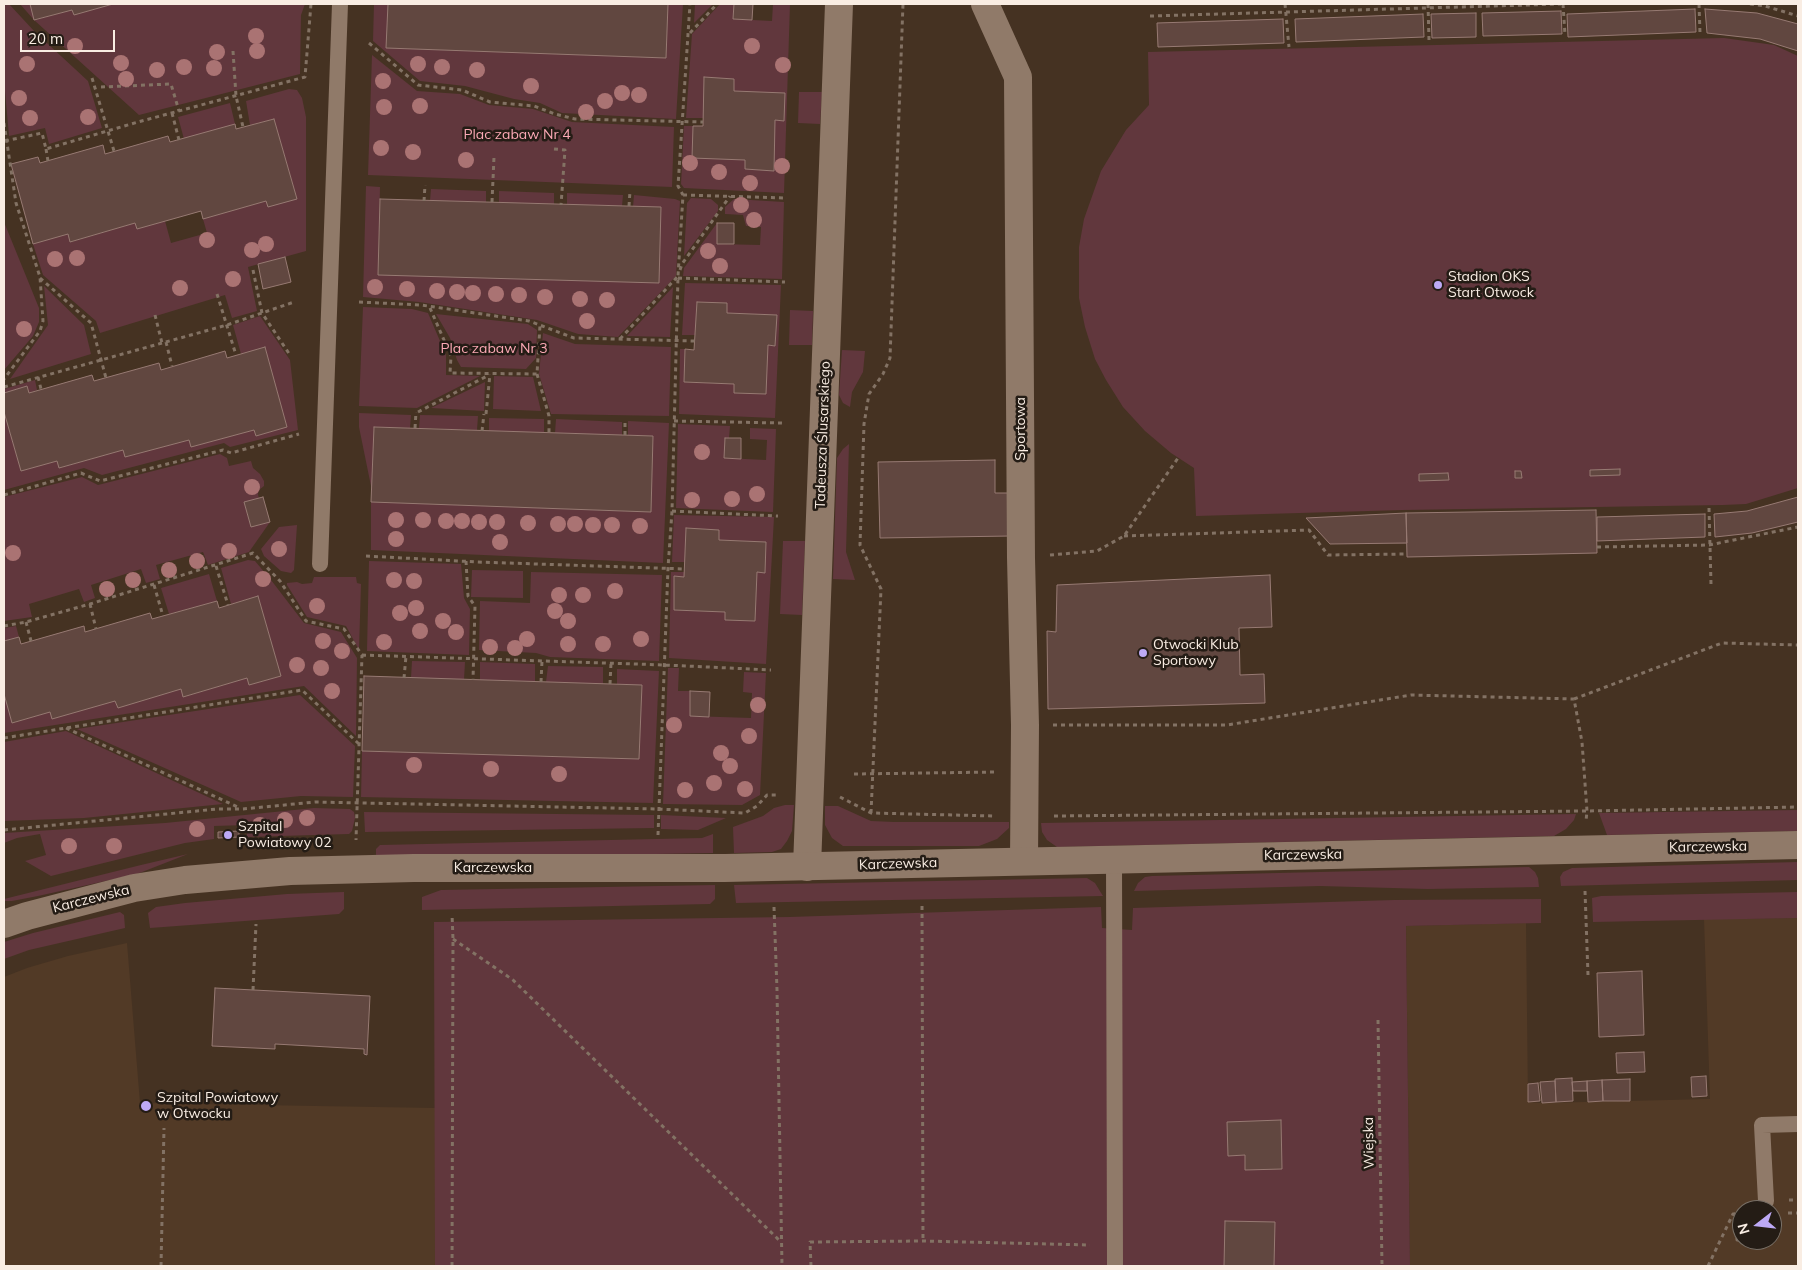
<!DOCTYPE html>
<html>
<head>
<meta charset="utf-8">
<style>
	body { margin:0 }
	#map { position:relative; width:1802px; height:1270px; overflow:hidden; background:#453222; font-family:Mulish,sans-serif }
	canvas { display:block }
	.frame { position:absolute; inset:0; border:5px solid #f9ede3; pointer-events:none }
	.north { position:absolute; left:1732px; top:1200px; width:50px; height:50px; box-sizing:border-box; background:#241c15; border:1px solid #797067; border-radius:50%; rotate:254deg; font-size:14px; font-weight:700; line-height:20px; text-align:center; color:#f9ede3 }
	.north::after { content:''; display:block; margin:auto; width:18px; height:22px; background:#bda9f5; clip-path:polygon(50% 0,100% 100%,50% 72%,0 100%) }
	.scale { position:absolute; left:20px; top:30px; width:95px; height:22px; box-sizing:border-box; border:2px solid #f9ede3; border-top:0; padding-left:6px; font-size:15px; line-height:18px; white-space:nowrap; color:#f9ede3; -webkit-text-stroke:4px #241c15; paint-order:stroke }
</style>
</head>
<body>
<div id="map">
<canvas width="1802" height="1270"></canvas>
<div class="frame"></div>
<div class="north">N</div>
<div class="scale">20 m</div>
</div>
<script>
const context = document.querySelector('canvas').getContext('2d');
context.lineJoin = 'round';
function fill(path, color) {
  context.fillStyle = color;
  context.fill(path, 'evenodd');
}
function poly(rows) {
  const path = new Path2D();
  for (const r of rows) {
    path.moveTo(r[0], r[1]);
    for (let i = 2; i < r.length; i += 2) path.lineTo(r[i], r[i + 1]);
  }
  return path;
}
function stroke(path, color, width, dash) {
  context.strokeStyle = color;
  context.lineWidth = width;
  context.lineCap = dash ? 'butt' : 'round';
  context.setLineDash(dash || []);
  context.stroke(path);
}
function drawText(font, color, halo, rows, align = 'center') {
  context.font = font + ' Mulish,sans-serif';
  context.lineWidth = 5;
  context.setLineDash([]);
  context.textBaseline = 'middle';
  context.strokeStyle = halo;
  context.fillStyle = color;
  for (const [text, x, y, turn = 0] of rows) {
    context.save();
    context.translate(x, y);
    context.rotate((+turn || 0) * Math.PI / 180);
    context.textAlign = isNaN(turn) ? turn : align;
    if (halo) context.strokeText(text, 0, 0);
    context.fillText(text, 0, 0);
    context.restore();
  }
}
const built = poly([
	[1798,918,1798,1266,1410,1266,1406,926,1526,923,1528,1102,1542,1103,1710,1099,1704,919],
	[1742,1210,1772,1210,1772,1240,1742,1240],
	[127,943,140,1103,435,1108,435,1266,4,1266,4,977,27,968,68,956]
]);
const green = poly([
	[4,4,9,4,35,32,88,81,102,128,49,144,45,128,9,136,4,80],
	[20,4,30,4,35,20,72,10,74,15,113,4,305,4,301,15,300,74,139,115,34,20],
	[374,4,388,4,387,48,666,58,668,4,683,4,676,119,562,113,540,103,514,99,465,86,420,81,373,41],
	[695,4,713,4,694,23],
	[720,4,734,4,733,19,772,21,773,4,790,4,784,193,684,188,681,184,684,126,703,126,703,118,686,118,692,34],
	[1724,38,1774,45,1798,56,1798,488,1746,504,1723,505,1403,510,1196,516,1194,468,1171,453,1145,431,1123,407,1106,380,1095,359,1085,327,1079,298,1079,247,1084,219,1101,171,1126,130,1149,105,1148,52],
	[372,55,417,91,460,94,489,105,533,109,572,122,674,127,672,187,368,175],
	[289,89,297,90,302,98,306,117,306,251,248,267,257,311,232,318,225,295,100,333,96,321,43,275,33,244,68,234,71,242,135,223,137,229,165,221,171,243,207,233,203,219,266,201,297,199,274,119,250,125,246,101],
	[799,92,822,92,820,124,798,123],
	[230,103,235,124,184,139,178,117],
	[366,186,380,187,378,275,633,207,634,195,675,199,680,201,676,276,618,337,578,334,537,320,419,302,363,297],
	[431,189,486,191,486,202,430,201],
	[499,191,554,193,554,204,499,203],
	[567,193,623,195,622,206,567,205],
	[691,198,711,199,718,205,718,211,684,256,687,203],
	[734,199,784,202,782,279,683,276,684,268,717,223,718,244,760,245,761,227,746,226,743,215,725,214,725,207],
	[4,222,39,308,39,322,33,336,4,370],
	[685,283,781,285,775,418,679,414,680,349,685,349,684,382,734,384,734,393,765,394,768,345,775,346,776,315,727,313,727,303,697,302,695,335,682,335],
	[44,286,84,325,91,354,10,379,48,325],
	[673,287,670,337,627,336],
	[363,307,412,309,428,313,446,355,446,375,480,376,417,408,359,406],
	[790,310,813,311,812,345,789,345],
	[436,314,528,324,537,330,536,358,526,369,461,367,457,360,450,338],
	[260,316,290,360,298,430,230,447,224,443,102,475,84,468,4,490,4,412,21,471,57,461,60,468,123,450,125,457,189,440,191,447,254,430,256,436,287,427,265,348,241,354,233,325],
	[543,333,575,344,671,347,669,416,551,414,539,374],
	[842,350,865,351,863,372,852,392,850,407,843,403,839,395],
	[494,376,533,377,541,411,493,409],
	[35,380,37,390,29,393,27,386,4,393,4,389],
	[485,382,484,411,431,408],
	[359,413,411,415,410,428,374,427,372,491,359,427],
	[420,415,478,416,477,430,419,428],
	[489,418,544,419,544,433,489,431],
	[556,419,622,422,622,435,555,433],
	[628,421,669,423,663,563,371,550,371,502,651,512,653,436,628,435],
	[678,424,730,426,729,438,725,438,725,458,766,460,767,440,750,439,750,428,776,429,773,512,676,508],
	[849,444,846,552,855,580,833,579,837,458,843,449],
	[220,454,227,458,229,466,251,461,253,468,260,474,264,481,264,486,259,490,258,494,259,499,244,502,251,527,270,522,249,552,208,565,203,552,156,565,160,579,146,583,141,569,91,585,95,598,84,602,79,589,29,604,32,617,4,621,4,497,82,477,98,485],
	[674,515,774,517,766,664,669,658,671,572,685,572,684,577,674,577,674,610,725,612,725,620,755,621,757,572,765,572,766,542,719,540,719,530,686,528,685,562,672,562],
	[297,525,294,570,291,573,281,571,264,556,261,549,279,527],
	[783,541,805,541,802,615,780,614],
	[248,560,255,561,271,580,304,623,341,632,357,658,356,736,304,686,4,733,4,694,13,723,50,712,52,719,115,701,118,708,181,689,184,697,247,678,249,685,281,676,258,596,231,604,221,568],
	[369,561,461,564,464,598,470,609,469,655,367,651],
	[472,570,523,571,523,598,471,597],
	[531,572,662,575,659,661,550,657,536,653,479,650,480,601,530,603],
	[209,574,217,601,169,614,161,588],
	[314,577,356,577,357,583,361,584,359,650,346,626,307,617,287,585,287,583,297,582,302,584,312,583],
	[16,626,19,637,4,641,4,628],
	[412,661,465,662,464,680,411,678],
	[480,662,535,664,535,682,480,680],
	[548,666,603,667,603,684,546,682],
	[668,668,679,668,678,691,690,691,690,716,751,718,752,693,743,692,744,672,766,673,760,795,742,805,663,804],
	[617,669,659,671,653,803,361,797,362,751,639,759,642,686,617,684],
	[300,695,355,746,353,797,301,796,241,802,77,729],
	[66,731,223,804,84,818,4,821,4,742],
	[785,805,794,805,792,831,787,841,781,849,772,852,734,853,733,827,763,816,774,808],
	[825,806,838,806,871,821,894,822,1009,822,1009,828,997,839,979,846,843,846,832,838,825,825],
	[314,808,350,809,354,812,355,818,352,831,349,834,247,837,247,825,214,826,214,839,185,843,51,876,25,861,46,855,40,834,17,838,4,843,4,833,165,823],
	[1798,810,1798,831,1607,835,1599,813],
	[364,812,654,815,654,828,365,832],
	[1576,814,1574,820,1566,829,1554,836,1057,847,1047,840,1042,832,1041,823],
	[661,815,726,818,698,830,661,829],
	[713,834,713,853,376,859,376,849,380,845,702,838],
	[188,854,137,874,38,896,12,901,4,901,4,899,141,865],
	[1798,862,1798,880,1561,886,1560,877,1563,872,1572,868],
	[1529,867,1535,872,1538,878,1539,887,1428,889,1320,886,1134,891,1138,883,1145,877,1152,876],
	[1087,878,1095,883,1103,896,736,903,734,885],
	[715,885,715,899,710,904,422,910,422,897,441,890],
	[344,892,344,909,339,914,150,928,148,913,156,907,185,903,287,894],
	[1798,892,1798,918,1593,922,1592,898,1601,896],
	[1541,899,1541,923,1406,926,1410,1266,435,1266,434,922,789,917,1101,907,1102,928,1132,930,1133,908,1394,900],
	[120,912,124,915,125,928,29,950,4,959,4,942,33,933]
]);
const building = poly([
	[30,4,113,4,74,15,72,10,34,20,30,4],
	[388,4,668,4,666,58,386,48,388,4],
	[734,4,753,4,752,20,733,19,734,4],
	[1695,9,1696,32,1568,37,1567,14,1695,9],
	[1705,9,1757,13,1798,24,1798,51,1760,39,1707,33,1705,9],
	[1561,11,1562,34,1483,36,1482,13,1561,11],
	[1476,13,1476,37,1432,38,1431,14,1476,13],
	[1423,14,1424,37,1296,42,1295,19,1423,14],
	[1283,19,1284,43,1158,47,1157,23,1283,19],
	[704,77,734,79,734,91,785,93,784,121,775,120,774,171,745,169,745,160,692,158,693,126,703,126,704,77],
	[274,119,297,199,268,207,266,201,203,219,201,211,137,229,135,223,70,242,68,234,33,244,11,164,38,157,40,163,103,145,105,154,168,136,170,142,235,124,236,129,274,119],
	[380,199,661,207,659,283,378,275,380,199],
	[717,223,734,223,734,244,717,244,717,223],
	[285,257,291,282,263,289,258,264,285,257],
	[697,302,727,303,727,313,777,315,775,346,768,345,766,394,734,393,734,384,684,382,685,349,694,350,697,302],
	[265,347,287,427,256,436,254,430,191,447,189,440,125,457,123,450,59,468,57,461,21,471,4,412,4,393,27,386,29,393,92,375,94,381,159,363,161,370,225,351,227,358,265,347],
	[374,427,653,436,651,512,371,502,374,427],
	[725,438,741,438,741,459,724,458,725,438],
	[995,460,995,493,1010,493,1011,536,880,538,878,462,995,460],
	[1620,469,1620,475,1590,476,1590,470,1620,469],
	[1515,471,1521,471,1522,478,1515,478,1515,471],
	[1448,473,1449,480,1419,481,1419,474,1448,473],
	[263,497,270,522,251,527,244,502,263,497],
	[1798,497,1798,522,1752,533,1715,537,1714,514,1747,511,1798,497],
	[1596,510,1597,553,1407,557,1406,513,1596,510],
	[1406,513,1407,543,1330,544,1306,518,1406,513],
	[1705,514,1705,537,1597,541,1597,517,1705,514],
	[686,528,719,530,719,540,766,542,765,573,757,572,755,621,725,620,725,612,674,610,674,576,684,577,686,528],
	[1270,575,1272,627,1239,628,1240,675,1264,674,1265,703,1048,709,1047,631,1056,632,1057,585,1270,575],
	[258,596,281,676,249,685,247,678,183,697,181,689,118,708,115,701,52,719,50,712,12,723,4,694,4,641,19,637,21,644,84,626,85,632,150,613,152,619,217,601,219,608,258,596],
	[364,676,642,685,639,759,362,751,364,676],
	[690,691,710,692,709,717,690,716,690,691],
	[239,831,239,837,218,838,218,832,239,831],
	[1642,971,1644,1035,1599,1037,1597,973,1642,971],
	[215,988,370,996,367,1055,364,1054,364,1049,275,1044,275,1049,212,1046,215,988],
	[1644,1052,1645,1072,1617,1073,1616,1053,1644,1052],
	[1706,1076,1707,1096,1692,1097,1691,1077,1706,1076],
	[1572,1078,1573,1101,1556,1102,1555,1079,1572,1078],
	[1630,1079,1630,1101,1603,1101,1602,1080,1630,1079],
	[1602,1080,1603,1101,1588,1102,1587,1081,1602,1080],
	[1555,1081,1556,1102,1542,1103,1540,1082,1555,1081],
	[1587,1081,1587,1091,1573,1091,1572,1082,1587,1081],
	[1538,1083,1540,1101,1528,1102,1528,1084,1538,1083],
	[1281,1120,1282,1169,1245,1170,1245,1155,1228,1156,1227,1122,1281,1120],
	[1738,1217,1742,1217,1742,1238,1738,1238,1738,1217],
	[1225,1221,1275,1222,1274,1266,1224,1266,1225,1221]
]);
const path = poly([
	[1285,4,1289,47],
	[1428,4,1429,40],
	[1563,4,1565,35],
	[1699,4,1700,33],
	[1750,4,1765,6,1798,16],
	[1150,16,1561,4],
	[690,33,717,4],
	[369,43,418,85,462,90,490,102,534,106,555,114,575,119,703,122],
	[233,51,236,96,243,127],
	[92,78,114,151],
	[101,87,171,84,179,111],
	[172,113,179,140],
	[4,123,16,203,40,277,43,321,40,331,4,379],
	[5,141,42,133,46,149,138,122,305,77,311,4],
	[46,149,48,161],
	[554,149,565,150,561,205],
	[683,195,787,198],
	[424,201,425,185],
	[492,202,494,157],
	[629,206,630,191],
	[253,270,262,313,290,355],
	[680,270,682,264,730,196],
	[40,278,91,323,106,378],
	[678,278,785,282],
	[217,294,236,355],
	[359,302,421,305,529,321,574,338,695,341],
	[430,308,451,356,450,373,537,374,540,325],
	[155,315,162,343],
	[620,339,678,276],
	[166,342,172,366],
	[537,374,549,416,549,433],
	[38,377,41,389],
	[4,387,227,325,294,302],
	[418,412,489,375],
	[486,414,490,374],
	[674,421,782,423],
	[415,428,416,412],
	[482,431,484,414],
	[625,435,625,419],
	[4,495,81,473,100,481,223,450,231,453,299,434],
	[1709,508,1711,584],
	[672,511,778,516],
	[1124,536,1309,530,1328,555,1407,554],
	[1597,547,1709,545,1798,527],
	[1050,555,1097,551,1124,536,1178,458],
	[366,556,478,562,685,569],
	[466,561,468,596,475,606,473,680],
	[216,566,228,605],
	[154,585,163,616],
	[90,604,96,629],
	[26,622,31,641],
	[4,626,26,622,90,604,253,553,280,581,306,621,344,629,362,655,356,840],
	[362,655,665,665,771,670],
	[404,678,406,656],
	[541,682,542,661],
	[610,684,611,663],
	[1574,699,1722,643,1798,645],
	[1053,725,1227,725,1411,695,1574,699,1582,742,1587,811,1586,821],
	[66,728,240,808],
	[4,738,302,690,359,744],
	[854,774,996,772],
	[840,797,871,813,995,816],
	[871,813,881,589,860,545,864,424,869,394,883,374,890,358,903,4],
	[1054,816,1587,811,1798,807],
	[4,830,217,809,243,809,315,802,658,809,745,813,757,806,767,795,779,795],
	[658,835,668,568,672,511,678,276,683,195,678,186,690,4],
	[1585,891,1588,975],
	[922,906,923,1241],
	[774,907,777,990,782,1266],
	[453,939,513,980,781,1242],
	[253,990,256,924],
	[1378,1020,1382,1266],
	[1789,1200,1798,1200],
	[1788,1213,1798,1213],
	[1736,1214,1737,1240,1750,1240],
	[1772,1240,1774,1240,1774,1223],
	[161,1266,164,1128],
	[452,1266,453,939,452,914],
	[811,1266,810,1242,923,1241,1090,1245],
	[1708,1266,1733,1214,1742,1213]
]);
const service = poly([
	[320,564,340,4],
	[1114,859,1115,1266],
	[1766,1201,1762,1125,1798,1124]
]);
const minor = poly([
	[985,4,1018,77,1021,558,1025,725,1024,861],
	[807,867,839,4]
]);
const secondary = poly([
	[4,924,27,916,134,888,185,880,290,871,414,868,725,868,1798,845]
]);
const trees = [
	[256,36],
	[75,46],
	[752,46],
	[257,51],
	[217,52],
	[121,63],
	[27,64],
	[418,64],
	[783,65],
	[184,67],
	[442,67],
	[214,68],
	[157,70],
	[477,70],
	[126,79],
	[383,81],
	[531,86],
	[622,93],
	[639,95],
	[19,98],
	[605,101],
	[420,106],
	[384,107],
	[586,112],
	[88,117],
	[30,118],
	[381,148],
	[413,152],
	[466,160],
	[690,163],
	[782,166],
	[719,172],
	[750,183],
	[741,205],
	[754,220],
	[207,240],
	[266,244],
	[252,250],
	[708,251],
	[77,258],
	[55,259],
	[720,266],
	[233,279],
	[375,287],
	[180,288],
	[407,289],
	[437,291],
	[457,292],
	[473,293],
	[496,294],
	[519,295],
	[545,297],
	[580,299],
	[607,300],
	[587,321],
	[24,329],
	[702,452],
	[252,487],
	[757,494],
	[732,499],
	[692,500],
	[396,520],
	[423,520],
	[446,521],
	[462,521],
	[479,522],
	[497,522],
	[528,523],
	[558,524],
	[575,524],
	[593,525],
	[612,525],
	[640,526],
	[396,539],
	[500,542],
	[279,549],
	[229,551],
	[13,553],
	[197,561],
	[169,570],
	[263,579],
	[133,580],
	[394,580],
	[414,581],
	[107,589],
	[615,591],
	[559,595],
	[583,595],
	[317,606],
	[416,608],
	[555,611],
	[400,613],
	[443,621],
	[568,621],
	[420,631],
	[456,632],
	[527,639],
	[641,639],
	[323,641],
	[384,642],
	[568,644],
	[603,644],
	[490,647],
	[515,648],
	[342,651],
	[297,665],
	[321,668],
	[332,691],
	[758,705],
	[674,725],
	[749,736],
	[721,753],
	[414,765],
	[730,766],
	[491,769],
	[559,774],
	[714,783],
	[745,789],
	[685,790],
	[307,818],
	[285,820],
	[260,825],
	[197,829],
	[69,846],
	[114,846]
];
const markers = [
	[1438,285,5,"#bda9f5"],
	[1143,653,5,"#bda9f5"],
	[228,835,5,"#bda9f5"],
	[146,1106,6,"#bda9f5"]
];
const parkNames = [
	["Plac zabaw Nr 4",517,135],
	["Plac zabaw Nr 3",494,349]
];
const poiNames = [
	["Stadion OKS",1448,277],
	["Start Otwock",1448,293],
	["Otwocki Klub",1153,645],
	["Sportowy",1153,661],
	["Szpital",238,827],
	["Powiatowy 02",238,843],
	["Szpital Powiatowy",157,1098],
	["w Otwocku",157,1114]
];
const streetNames = [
	["Sportowa",1021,429,-90],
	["Tadeusza Ślusarskiego",823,435,-88],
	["Karczewska",1708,847,-1],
	["Karczewska",1303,855,-1],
	["Karczewska",898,864,-2],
	["Karczewska",493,868],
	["Karczewska",91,899,-14],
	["Wiejska",1369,1143,-91]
];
fill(built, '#523a26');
fill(green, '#61373d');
fill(building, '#614740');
stroke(building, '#977a73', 1);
stroke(path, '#837264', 3, [4, 4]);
stroke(service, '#907a69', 16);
stroke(minor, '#907a69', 28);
stroke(secondary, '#907a69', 28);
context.fillStyle = '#aa7373';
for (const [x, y] of trees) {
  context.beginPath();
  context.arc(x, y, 8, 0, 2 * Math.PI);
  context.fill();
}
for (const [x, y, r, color] of markers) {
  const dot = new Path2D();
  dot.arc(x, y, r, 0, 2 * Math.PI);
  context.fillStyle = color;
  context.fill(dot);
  stroke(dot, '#241c15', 2);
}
drawText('14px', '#fca9b5', '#241c15', parkNames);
drawText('14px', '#f9ede3', '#241c15', poiNames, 'left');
drawText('14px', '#f9ede3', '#241c15', streetNames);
</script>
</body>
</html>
